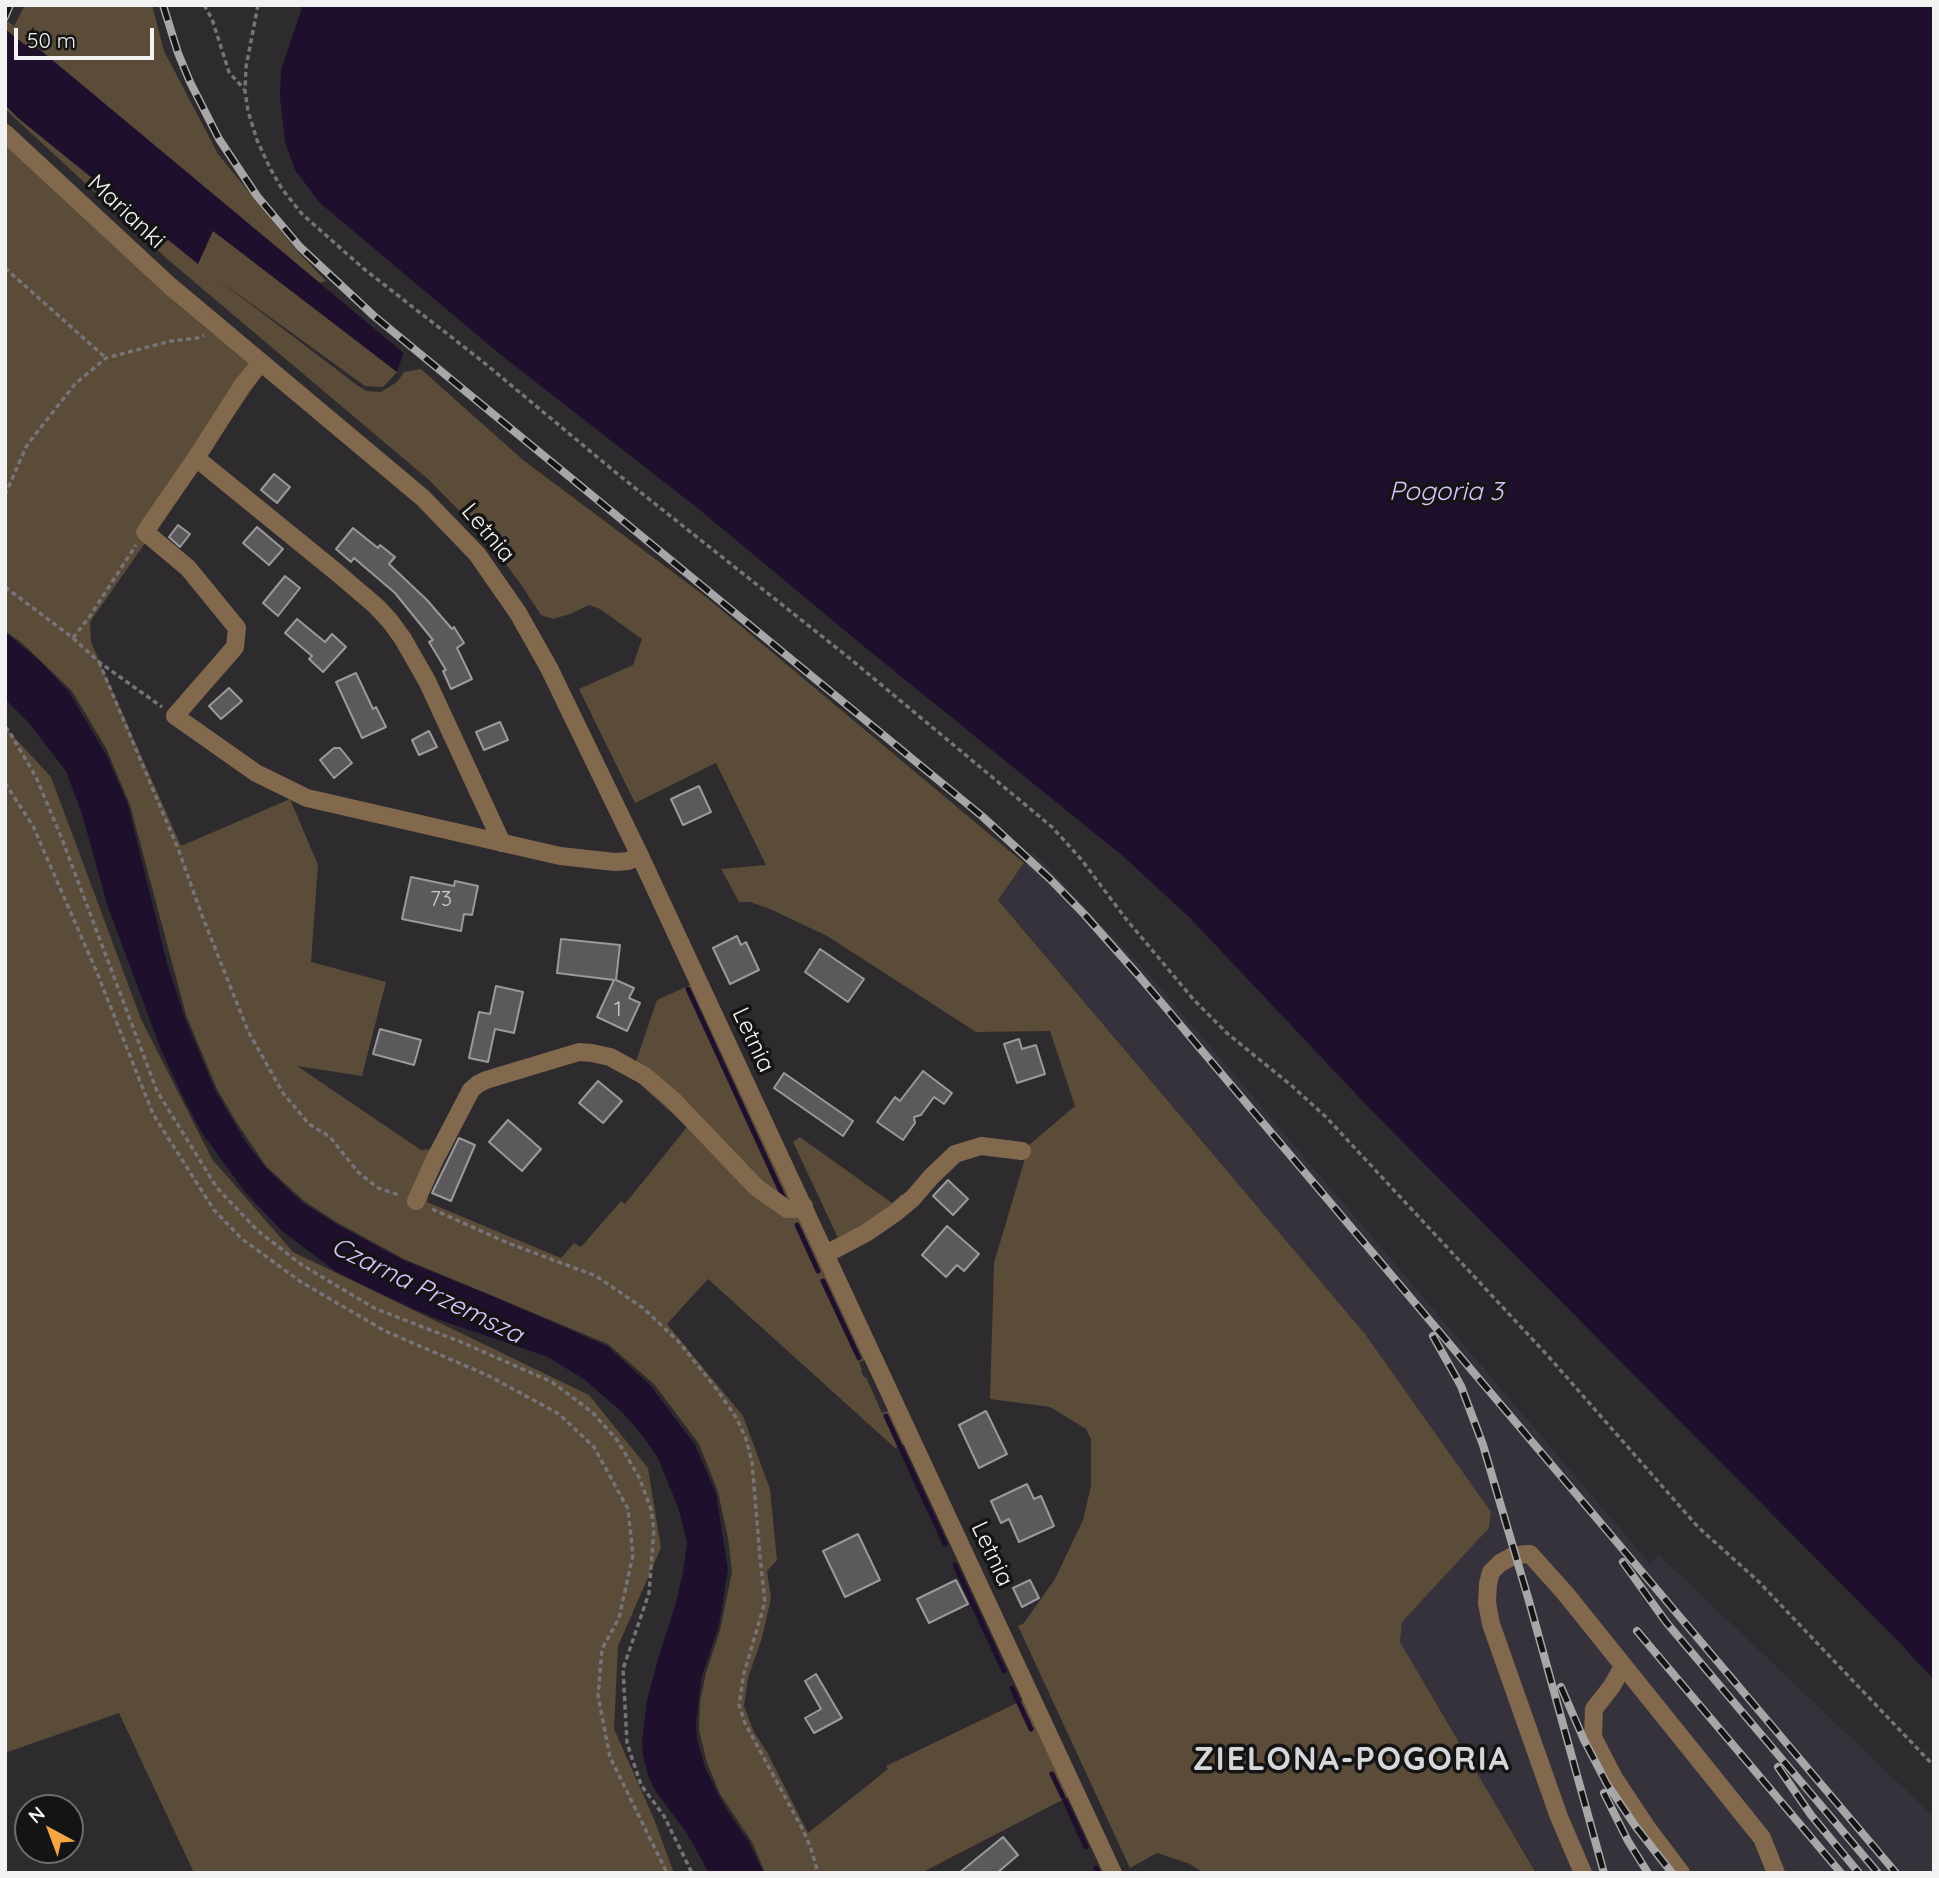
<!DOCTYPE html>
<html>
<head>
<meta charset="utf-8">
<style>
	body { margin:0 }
	#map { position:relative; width:1939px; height:1878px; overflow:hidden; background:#2d2b2e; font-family:Quicksand,sans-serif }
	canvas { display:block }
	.frame { position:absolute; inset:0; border:7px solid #f2f2f3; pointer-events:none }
	.north { position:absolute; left:14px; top:1794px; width:70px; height:70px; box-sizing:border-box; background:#151415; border:2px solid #6d6d6e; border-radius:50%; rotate:319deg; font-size:19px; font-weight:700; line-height:28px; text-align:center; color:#f2f2f3 }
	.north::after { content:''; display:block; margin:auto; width:24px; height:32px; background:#f2a542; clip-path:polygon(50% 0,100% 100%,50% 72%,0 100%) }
	.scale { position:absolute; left:14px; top:28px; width:140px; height:32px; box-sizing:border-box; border:4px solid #f2f2f3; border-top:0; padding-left:9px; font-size:21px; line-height:24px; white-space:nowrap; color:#f2f2f3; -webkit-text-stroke:5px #151415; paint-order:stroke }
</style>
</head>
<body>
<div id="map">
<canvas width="1939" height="1878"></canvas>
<div class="frame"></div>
<div class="north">N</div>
<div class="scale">50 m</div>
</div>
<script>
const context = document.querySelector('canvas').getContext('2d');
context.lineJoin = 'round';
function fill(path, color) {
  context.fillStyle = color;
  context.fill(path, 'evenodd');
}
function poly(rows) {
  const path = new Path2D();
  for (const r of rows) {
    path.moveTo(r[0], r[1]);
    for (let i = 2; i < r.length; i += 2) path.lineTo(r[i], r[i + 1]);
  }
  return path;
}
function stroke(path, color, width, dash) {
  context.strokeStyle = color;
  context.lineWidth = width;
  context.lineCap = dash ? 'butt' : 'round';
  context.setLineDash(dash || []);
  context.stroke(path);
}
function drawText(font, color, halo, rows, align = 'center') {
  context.font = font + ' Quicksand,sans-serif';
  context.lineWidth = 7;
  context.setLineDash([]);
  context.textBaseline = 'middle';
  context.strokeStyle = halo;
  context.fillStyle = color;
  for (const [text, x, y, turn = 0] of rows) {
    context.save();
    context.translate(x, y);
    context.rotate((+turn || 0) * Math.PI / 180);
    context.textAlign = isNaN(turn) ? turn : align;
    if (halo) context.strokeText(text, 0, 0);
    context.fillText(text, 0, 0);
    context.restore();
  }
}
const built = poly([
	[1033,852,1152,978,1650,1564,1659,1555,1934,1817,1934,1873,1537,1873,1400,1642,1402,1622,1489,1528,1491,1512,1365,1334,998,899]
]);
const green = poly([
	[25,5,152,5,164,51,218,154,298,252,326,281,320,283,404,353,397,372,383,387,365,386,216,278,357,385,367,391,381,392,397,382,404,372,421,369,523,460,706,597,1024,863,998,900,1365,1334,1491,1512,1489,1528,1402,1622,1400,1642,1536,1873,1204,1873,1190,1864,1157,1853,1130,1868,1018,1626,1024,1623,1055,1579,1083,1520,1091,1486,1091,1439,1086,1429,1050,1407,990,1399,994,1263,1029,1145,1075,1106,1050,1031,976,1032,827,936,770,909,750,902,739,902,721,869,766,865,716,763,635,803,579,689,633,665,642,639,600,609,589,605,570,614,553,619,541,615,520,583,486,538,429,480,166,258,5,109,5,19,14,26],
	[5,145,176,303,262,375,90,622,91,642,181,846,290,799,318,865,311,962,386,982,362,1076,297,1066,421,1150,434,1149,427,1202,561,1258,574,1243,581,1247,621,1201,625,1204,687,1127,631,1076,657,1000,692,984,865,1360,859,1362,862,1370,861,1371,864,1377,866,1377,882,1413,889,1411,905,1444,895,1448,708,1279,667,1324,743,1416,770,1489,777,1560,767,1571,771,1598,762,1638,748,1678,744,1706,754,1732,767,1752,808,1833,888,1769,886,1766,1023,1700,1068,1797,921,1873,765,1873,752,1842,720,1794,707,1763,699,1730,700,1702,706,1673,720,1630,732,1572,728,1538,718,1492,699,1444,654,1384,608,1344,404,1259,338,1223,304,1201,266,1166,237,1123,217,1089,186,1015,130,805,106,748,72,691,22,643,5,631],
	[5,727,51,777,141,1019,212,1159,293,1252,589,1395,648,1468,661,1548,618,1646,614,1729,654,1819,674,1873,194,1873,119,1713,5,1753],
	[800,1137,892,1203,902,1194,904,1197,840,1242,793,1142]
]);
const water = poly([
	[303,5,1934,5,1934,1680,1899,1642,1373,1112,1189,917,1124,857,861,644,695,506,501,355,320,203,295,170,285,142,280,98,281,70],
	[5,29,29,48,38,48,404,353,397,372,213,231,198,264,18,118,5,105],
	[5,632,40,661,69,692,108,758,128,805,167,963,184,1016,215,1090,245,1141,265,1167,303,1203,338,1225,403,1260,490,1295,607,1346,650,1385,695,1445,716,1493,728,1570,719,1625,701,1679,696,1725,697,1739,705,1767,718,1794,726,1809,749,1842,764,1873,709,1873,686,1832,656,1792,648,1775,643,1755,642,1742,647,1700,658,1659,676,1603,683,1572,687,1543,679,1510,658,1458,642,1435,623,1413,585,1380,548,1357,440,1320,407,1306,335,1271,282,1231,245,1192,202,1133,185,1101,161,1050,107,904,82,814,66,771,28,722,5,699]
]);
const stream = poly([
	[688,989,784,1198],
	[797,1225,818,1271],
	[823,1281,859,1358],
	[886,1416,945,1544],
	[955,1565,1004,1671],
	[1012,1688,1031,1729],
	[1052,1774,1063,1797],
	[1065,1801,1086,1847],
	[1096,1868,1098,1873]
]);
const building = poly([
	[274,474,290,487,277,503,261,490,274,474],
	[178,525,190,534,180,547,169,537,178,525],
	[257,527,283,549,269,565,243,543,257,527],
	[353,528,378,548,380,545,395,557,389,564,427,600,452,629,454,627,464,643,457,648,472,679,451,689,443,671,446,670,429,642,433,640,395,593,354,558,351,562,336,549,353,528],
	[285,576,300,588,278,616,263,603,285,576],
	[297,619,325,642,332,634,346,647,323,672,309,659,312,656,285,633,297,619],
	[356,673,373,709,376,707,386,727,362,738,336,682,356,673],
	[229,688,242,701,221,719,209,706,229,688],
	[500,722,508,740,484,750,476,732,500,722],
	[429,731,437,747,419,755,412,740,429,731],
	[334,748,340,748,352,763,334,778,320,760,334,748],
	[699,786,711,812,683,825,671,799,699,786],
	[411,877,454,886,455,881,478,886,472,915,464,914,461,931,402,919,411,877],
	[737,936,741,945,746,942,759,970,730,984,713,948,737,936],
	[561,939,620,945,616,980,634,988,629,998,640,1003,627,1031,597,1017,614,980,557,973,561,939],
	[820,949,864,979,848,1002,805,972,820,949],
	[496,986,523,992,514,1033,495,1029,488,1062,469,1058,479,1012,490,1014,496,986],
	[380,1029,421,1040,414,1065,373,1054,380,1029],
	[1019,1039,1022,1049,1036,1045,1045,1074,1017,1083,1004,1044,1019,1039],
	[923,1071,952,1093,944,1104,934,1097,921,1115,914,1117,915,1123,903,1140,877,1122,895,1097,900,1101,923,1071],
	[784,1073,853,1121,843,1136,774,1088,784,1073],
	[598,1081,622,1101,603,1123,579,1103,598,1081],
	[508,1120,541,1149,522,1171,489,1142,508,1120],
	[459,1138,475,1145,451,1201,432,1193,459,1138],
	[948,1180,968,1199,953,1215,933,1196,948,1180],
	[947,1226,979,1254,964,1271,957,1265,946,1277,922,1255,947,1226],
	[986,1411,1007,1454,979,1468,959,1425,986,1411],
	[1027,1484,1034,1499,1041,1496,1054,1526,1019,1542,1009,1519,1001,1523,991,1501,1027,1484],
	[858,1534,880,1580,845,1597,823,1551,858,1534],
	[956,1580,968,1604,929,1623,917,1599,956,1580],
	[1030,1580,1039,1598,1022,1607,1013,1588,1030,1580],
	[816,1674,842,1718,814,1733,805,1718,821,1709,805,1681,816,1674],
	[1003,1837,1018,1855,997,1873,959,1873,1003,1837]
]);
const path = poly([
	[204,5,212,19,229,72,244,89],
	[258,5,246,67,245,91,248,111,257,140,270,168,282,189,302,214,364,269,482,361,620,476,848,657,1052,827,1081,859,1126,919,1194,1000,1228,1034,1292,1086,1326,1117,1548,1356,1698,1527,1758,1581,1934,1766],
	[5,268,106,358],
	[5,495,27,445,75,384,106,358,171,341,197,338,204,335],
	[5,587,73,638,99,662,162,707],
	[73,638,90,616,136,545],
	[99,662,179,851,201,913,248,1031,283,1093,309,1124,330,1137,358,1172,378,1188,399,1195],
	[5,727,9,731,36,777,62,839,157,1091,217,1188,258,1231,302,1265,374,1308,461,1342,552,1382,592,1412,617,1440,639,1477,651,1509,654,1530,649,1593,623,1669,627,1743,641,1785,664,1816,692,1873],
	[5,783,33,826,98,975,153,1114,214,1210,242,1239,301,1282,385,1331,489,1376,559,1414,594,1447,628,1509,633,1555,619,1618,602,1649,598,1696,610,1757,667,1873],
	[432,1209,508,1243,596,1276,643,1308,679,1342,718,1391,737,1419,746,1439,752,1462,760,1557,765,1602,744,1673,739,1705,745,1723,804,1832,811,1849,818,1873]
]);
const minor = poly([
	[5,133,170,286,423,498,477,554,518,613,549,668,640,856,1113,1873],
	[261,362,242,386,196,458,145,532,188,568,237,628,235,647,175,716,256,773,307,798,560,856,615,862,628,861,640,856],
	[196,458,335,571,376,606,390,621,403,639,427,681,502,843],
	[416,1201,434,1161,471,1090,478,1084,486,1080,579,1052,592,1053,610,1057,645,1076,673,1100,757,1188,787,1209,795,1209,804,1206],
	[826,1254,866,1233,895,1213,913,1198,931,1177,955,1154,981,1146,1022,1151],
	[1623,1666,1612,1686,1594,1709,1593,1737,1614,1778,1647,1828,1681,1873],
	[1583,1873,1559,1817,1491,1624,1487,1603,1488,1584,1491,1572,1500,1563,1515,1555,1530,1554,1565,1593,1762,1838,1776,1873]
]);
const rail = poly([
	[163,5,178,53,190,82,219,139,257,196,300,247,374,316,983,817,1050,879,1084,914,1139,976,1896,1873],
	[5,17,10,5],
	[1433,1336,1461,1386,1483,1445,1529,1601,1604,1873],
	[1623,1562,1666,1622,1878,1873],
	[1637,1631,1841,1873],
	[1561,1687,1584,1740,1607,1784,1636,1827,1672,1873],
	[1778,1767,1811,1815,1859,1873],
	[1604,1793,1628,1841,1648,1873]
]);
const numberNames = [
	["73",441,900],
	["1",618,1010]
];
const streetNames = [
	["Marianki",126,212,43],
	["Letnia",488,533,50],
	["Letnia",753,1040,65],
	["Letnia",992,1554,65]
];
const waterNames = [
	["Pogoria 3",1446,492],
	["Czarna Przemsza",427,1291,26]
];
const districtNames = [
	["ZIELONA-POGORIA",1352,1760]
];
fill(built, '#36323b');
fill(green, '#5b4b39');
fill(water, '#1e102c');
stroke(stream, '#1e102c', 5);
fill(building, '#5b595c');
stroke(building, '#9a999c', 2);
stroke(path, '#757476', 3.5, [5, 3.5]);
stroke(minor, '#82684d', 18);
stroke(rail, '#a7a7a8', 8);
stroke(rail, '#151415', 5, [16]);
drawText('21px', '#cccccd', null, numberNames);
drawText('24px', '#f2f2f3', '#151415', streetNames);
drawText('italic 26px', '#ddc3ff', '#151415', waterNames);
context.letterSpacing = '2px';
drawText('bold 32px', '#d7d6da', '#151415', districtNames);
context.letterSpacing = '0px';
</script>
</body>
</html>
